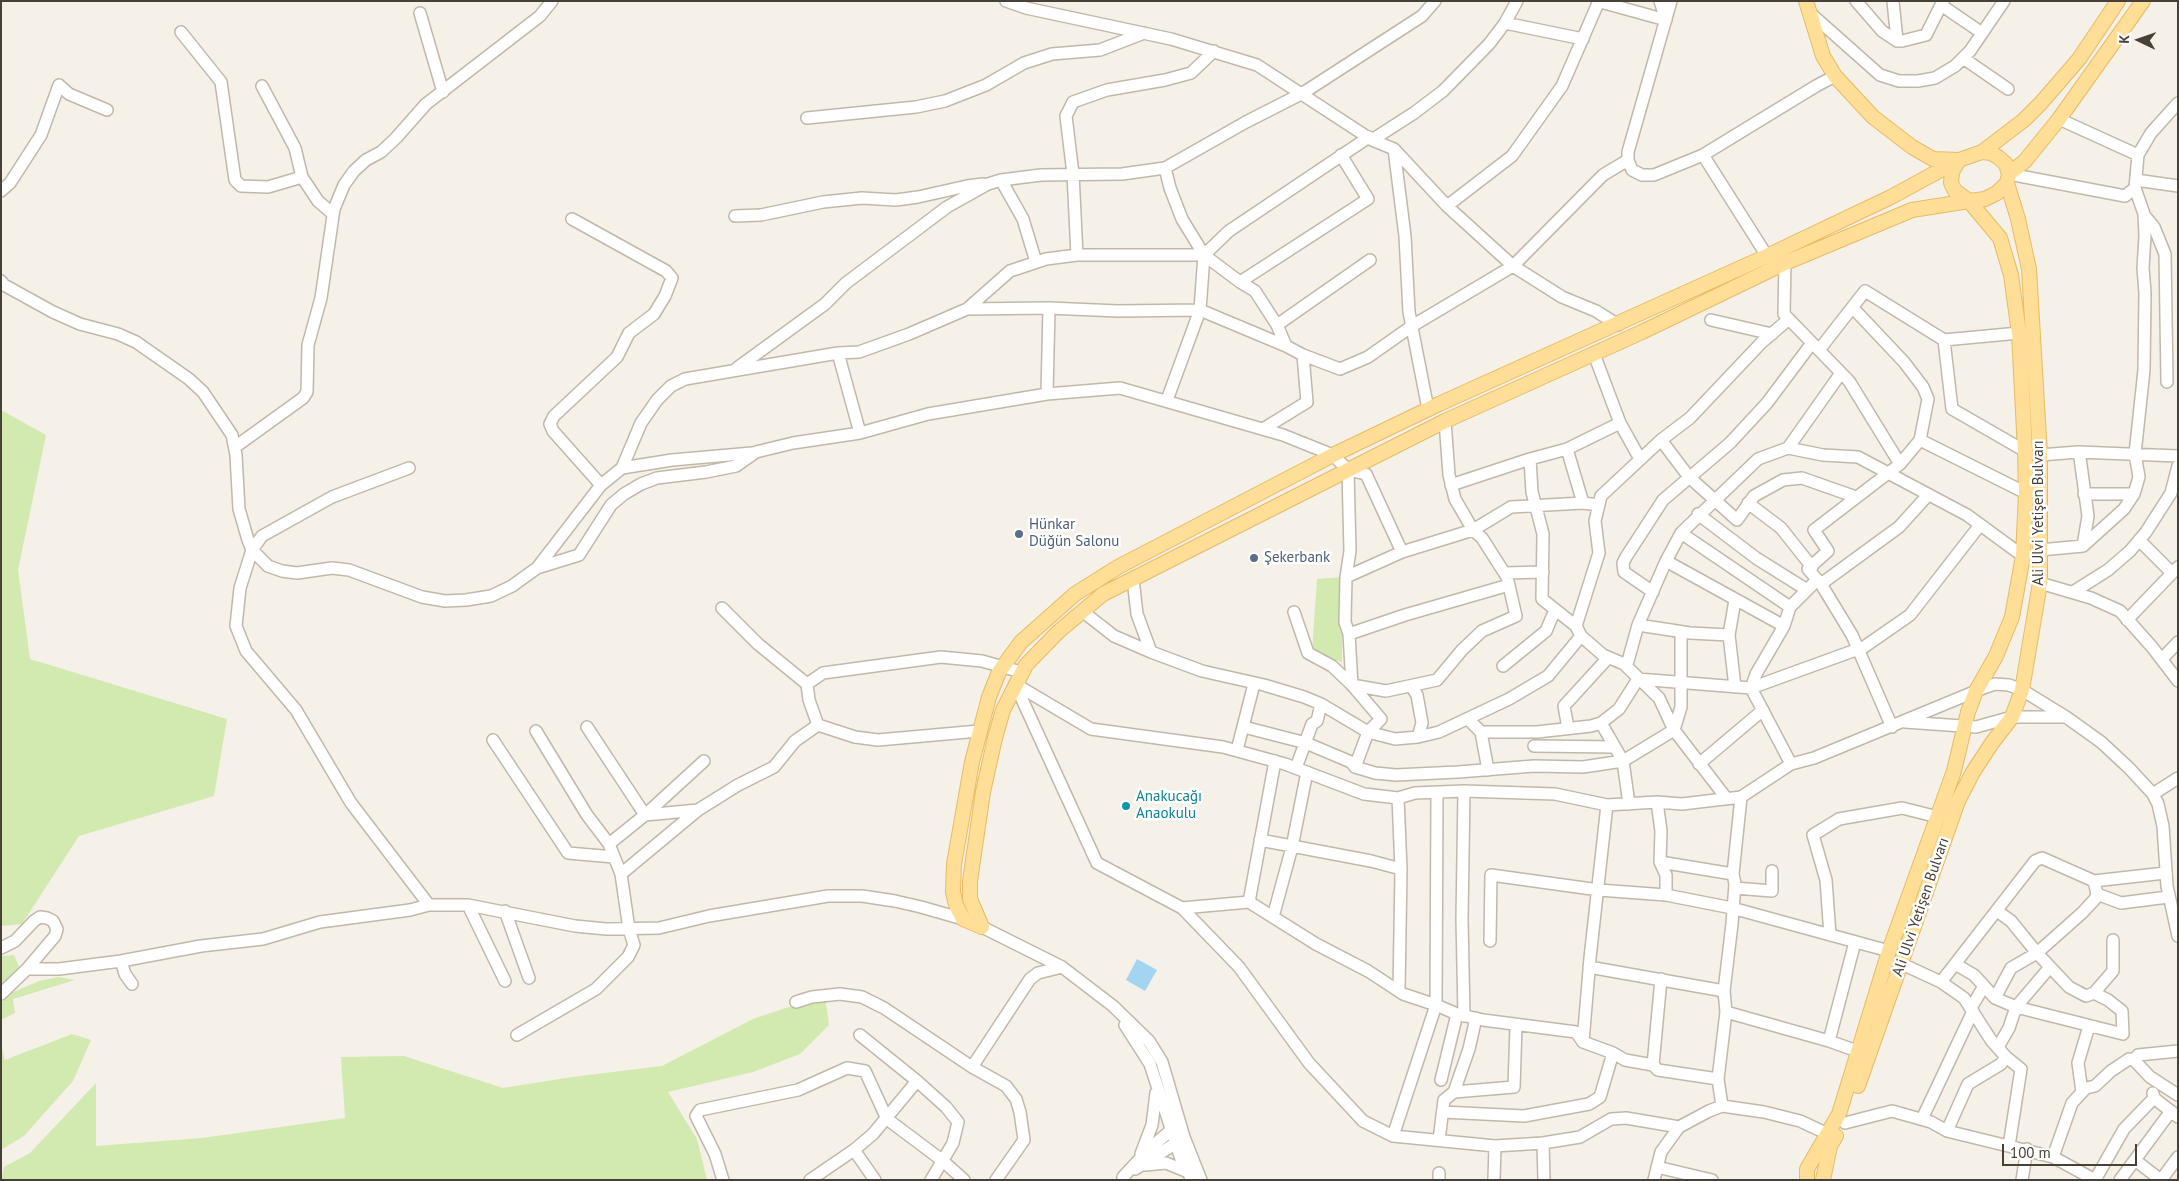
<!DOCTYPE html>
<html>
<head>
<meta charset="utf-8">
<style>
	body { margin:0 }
	#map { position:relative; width:2179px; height:1181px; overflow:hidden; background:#f5f0e8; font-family:"PT Sans",sans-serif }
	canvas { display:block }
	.frame { position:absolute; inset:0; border:2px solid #484137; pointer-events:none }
	.north { position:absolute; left:2114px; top:15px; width:50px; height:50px; -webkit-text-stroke:4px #fff; paint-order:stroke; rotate:273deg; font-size:14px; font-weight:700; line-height:20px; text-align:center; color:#484137 }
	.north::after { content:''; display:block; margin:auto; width:18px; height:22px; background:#484137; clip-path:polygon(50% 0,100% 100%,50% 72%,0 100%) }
	.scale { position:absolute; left:2002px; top:1144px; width:135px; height:22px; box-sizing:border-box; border:2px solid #484137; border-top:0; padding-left:6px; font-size:15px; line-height:18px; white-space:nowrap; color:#484137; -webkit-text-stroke:4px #fff; paint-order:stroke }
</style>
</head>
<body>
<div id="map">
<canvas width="2179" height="1181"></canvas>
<div class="frame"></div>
<div class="north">K</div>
<div class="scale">100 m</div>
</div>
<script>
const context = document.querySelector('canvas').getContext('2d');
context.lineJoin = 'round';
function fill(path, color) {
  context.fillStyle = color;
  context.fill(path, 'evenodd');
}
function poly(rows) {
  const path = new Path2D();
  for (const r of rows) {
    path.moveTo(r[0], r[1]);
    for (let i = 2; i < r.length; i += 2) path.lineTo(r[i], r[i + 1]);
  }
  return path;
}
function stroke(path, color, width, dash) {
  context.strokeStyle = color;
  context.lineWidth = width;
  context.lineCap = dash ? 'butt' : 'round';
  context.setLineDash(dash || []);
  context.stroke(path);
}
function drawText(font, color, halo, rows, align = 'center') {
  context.font = font + ' "PT Sans",sans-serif';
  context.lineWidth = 5;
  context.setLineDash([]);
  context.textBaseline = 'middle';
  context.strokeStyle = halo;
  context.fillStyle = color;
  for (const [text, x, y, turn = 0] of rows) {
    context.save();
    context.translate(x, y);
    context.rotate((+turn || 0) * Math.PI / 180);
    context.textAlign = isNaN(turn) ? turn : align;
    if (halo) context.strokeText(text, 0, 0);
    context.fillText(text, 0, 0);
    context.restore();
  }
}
const green = poly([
	[1,410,46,435,18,570,30,659,227,719,214,796,79,836,22,924,1,926],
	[1343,577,1342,638,1342,662,1312,652,1317,579],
	[14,955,22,974,1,989,1,956],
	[58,977,75,980,13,999,15,1013,1,1020,1,1003,11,993,39,981],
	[825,995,829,1025,800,1054,753,1072,668,1092,697,1139,707,1180,1,1180,4,1167,30,1153,96,1083,96,1146,202,1138,345,1118,341,1057,404,1056,503,1088,572,1077,662,1066,753,1019],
	[72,1034,91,1040,73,1081,24,1136,1,1150,1,1045,5,1060]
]);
const water = poly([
	[1137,959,1157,970,1145,991,1126,980]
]);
const minor = poly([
	[1006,1,1026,8,1171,39,1257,65,1372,140,1394,149,1447,206,1513,266,1562,297,1596,311,1618,325],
	[1597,1,1666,20,1660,1],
	[1671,1,1628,152,1628,160,1632,170,1642,175,1654,175,1703,155,1816,86,1835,76],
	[1856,1,1882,31,1897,41,1902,41,1926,35,1943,1],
	[1893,1,1897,41],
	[1941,5,1982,33],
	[1809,12,1880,75,1899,81,1918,81,1935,78,1955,66,1970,51,2004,1],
	[420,13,443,92],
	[1505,23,1583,39],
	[181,32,221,82,235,180,241,186,268,187,302,177,318,201,333,214],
	[1963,58,2008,89],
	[262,86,295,148,302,177],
	[807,118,916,107,945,101,986,85,1024,63,1052,54,1100,50,1144,33],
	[2059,119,2138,155],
	[1372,140,1414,113,1443,91,1489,44,1505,23,1517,1],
	[1394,149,1405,236,1409,312,1428,409],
	[1703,155,1767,256],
	[1165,168,1170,188,1182,219,1204,255,1240,282,1255,291,1277,325,1286,346],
	[2009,174,2125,196,2135,188],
	[1001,180,1023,219,1036,262],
	[2136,180,2178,186],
	[1,191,10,183,41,135,59,85,69,94,107,110],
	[1447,206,1512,156,1562,86,1599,1],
	[2144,215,2154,227,2165,254,2167,382],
	[735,216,761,215,823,202,862,198,896,200,918,197,967,186,983,184],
	[572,219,666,271,672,278,665,296,654,314,629,333,617,357,554,416,550,424,553,431,601,485],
	[1077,255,1073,174,1066,116,1073,102,1107,90,1165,80,1191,73,1214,51],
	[1785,263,1784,314,1849,381,1900,464],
	[1,281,4,285,53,312,80,324,118,334,136,342,189,379,203,392,232,435,236,455,239,509,248,540,252,550,268,566,282,571,297,573,332,568,349,570,422,597,445,601,466,600,491,596,512,586,537,568,579,555,611,505,624,494,641,484,657,478,706,472,736,466,756,452,793,443,860,433,928,414,1047,394,1120,388,1283,435,1333,455,1348,470,1366,474,1402,552],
	[1240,282,1368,199,1341,155],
	[1853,308,1904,362,1923,387,1928,399,1920,440,1900,464,1814,530,1828,551,1808,569,1821,584,1852,635,1892,727],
	[967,309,1010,271,1046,259,1077,255,1204,255,1229,231,1369,137],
	[1711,320,1772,334],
	[1277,325,1370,260],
	[1944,340,1952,409,2025,451],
	[1819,350,1865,291,1944,340,2019,333],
	[838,353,860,433],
	[1594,354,1620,423,1640,459],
	[737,368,825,304,846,283,947,207,988,184,1001,180,1041,175,1122,174,1165,168,1246,122,1303,93,1422,16,1435,1],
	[1047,394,1049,308],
	[1167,400,1200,310,1204,255],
	[1263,429,1307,402,1303,355],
	[1661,440,1689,477,1737,520,1754,496,1783,480,1802,478,1856,497],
	[1920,440,2026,493],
	[235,447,303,398,307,392,308,345,321,298,334,209,344,185,354,171,366,160,381,152,396,138,426,104,540,16,552,1],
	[1788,448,1841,373],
	[1567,449,1583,503],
	[2078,452,2080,458,2088,516,2083,546],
	[2040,455,2078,452,2178,456],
	[1530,459,1532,492,1543,534,1542,599,1576,626,1581,636,1603,655,1624,664,1659,698,1674,730,1727,799],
	[409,468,332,497,262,536,252,550,240,588,236,626,246,651,296,710,351,803,429,905],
	[622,468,641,423,657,400,671,386,685,379,838,353,859,352,909,334,967,309,1049,308,1118,311,1200,310,1286,346,1303,355,1340,369,1368,357,1412,326,1513,266,1603,175,1628,160],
	[1348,470,1350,551,1346,577,1345,622,1349,634,1352,685,1386,691,1437,680,1462,650,1482,631,1516,616,1507,577,1482,538,1473,530,1455,499,1449,475,1445,421],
	[1451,485,1530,459,1567,449,1620,423],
	[2084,494,2134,494],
	[1748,503,1781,528,1812,567],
	[1698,514,1756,558,1807,590],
	[1681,533,1790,607],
	[2139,540,2172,573],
	[2040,550,2083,546,2124,509,2134,494,2139,477,2135,454,2144,370,2145,293,2143,268,2145,236,2144,214,2135,188,2138,155,2151,133,2178,103],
	[1666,561,1784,626],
	[537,568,601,485,622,468,672,460,752,453],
	[1505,573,1543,572],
	[1346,577,1402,552,1473,530,1511,507,1583,503,1599,505],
	[1133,579,1137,614,1151,652,1202,671,1264,685,1304,697,1321,704,1368,732,1395,739,1418,737,1439,732,1509,699,1548,676,1581,636],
	[2040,583,2091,598,2120,611,2152,647,2178,681],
	[1821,584,1899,527,1928,495],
	[1653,592,1624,572,1623,563,1626,557,1663,500,1730,443,1767,403,1812,343],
	[2073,592,2108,570,2130,551,2146,532,2171,493,2178,466],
	[1735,600,1729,635,1735,687],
	[722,608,758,644,807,684,809,700,818,725],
	[1082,611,1114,636,1151,652],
	[1294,612,1308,653,1332,666,1352,685,1381,719,1368,732,1355,767],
	[2127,620,2178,567],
	[1638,625,1690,633,1729,635],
	[1576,626,1599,553,1595,521,1601,496,1661,440,1690,418,1762,342,1789,319],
	[1349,634,1405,615,1509,585],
	[2162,659,2178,642],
	[1624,664,1628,661,1638,625,1666,561,1681,533,1758,459,1788,448,1823,455,1858,457,1967,515,2023,556],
	[1503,666,1546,631,1555,610],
	[807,684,823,673,941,657,982,661,1021,672],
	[1015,684,1091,729,1223,747,1285,764,1364,794,1398,798,1415,793,1464,791,1555,794,1607,805,1657,802,1682,804,1741,797,1791,764,1814,758,1986,687,1995,684,2009,685,2022,690,2066,717,2101,742,2129,768,2153,794,2158,804,2163,826,2167,886,2178,936],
	[1015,684,1097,863,1182,908,1239,967,1309,1063,1363,1121,1393,1136,1495,1146,1543,1143,1580,1137,1611,1119,1626,1118,1679,1127],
	[1411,686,1417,695,1422,723,1418,737],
	[1468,719,1481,732,1488,770],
	[1905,722,1976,727,2012,717,2064,717],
	[1601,723,1623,761,1629,804],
	[587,727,645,815,698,810],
	[1244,727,1306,743,1351,762,1355,767,1375,773,1396,775,1458,772,1534,766,1583,767,1623,761,1674,730,1681,707,1681,632],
	[1568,728,1564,706,1607,659],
	[1481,732,1537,732,1591,726,1601,723,1619,709,1638,679,1751,688,1864,647,1910,615,1980,525],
	[493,740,568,853,614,857],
	[1534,746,1615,747],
	[1237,750,1254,684],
	[1699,764,1763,710],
	[1791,764,1751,688,1756,674,1784,626,1790,607,1817,580],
	[1296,768,1312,724,1317,721,1321,704],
	[2153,794,2178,778],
	[1398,798,1401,869,1399,991],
	[1657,802,1661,831,1660,862,1666,875,1666,895],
	[1260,840,1371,861,1401,869],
	[609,844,645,815,704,761],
	[1660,862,1733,874],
	[621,874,698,810,738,785,774,767,795,741,818,725,855,737,878,740,979,731],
	[1735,888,1772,891,1772,871],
	[2097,894,2121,903,2168,897],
	[1249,902,1275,761],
	[468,905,505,981],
	[1182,908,1249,902,1316,944,1368,971,1403,994,1436,1005,1457,1014,1483,1020,1576,1032,1583,1042,1613,1053,1625,1060,1653,1065,1658,1070,1718,1079],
	[505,911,529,978],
	[1997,911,2011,921,2037,953,2069,987,2086,996,2094,993,2113,971,2113,940],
	[1273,917,1292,847,1307,772],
	[982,927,1062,967,1113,1006,1149,1041,1162,1062,1184,1137,1201,1180],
	[1830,935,1826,880,1813,835,1839,819,1902,808,1938,817],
	[1490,941,1491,875,1599,890,1666,895,1732,908,1889,951],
	[1,948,15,941,34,921,40,917,47,918,53,921,57,929,55,936,27,969,59,969,121,961,201,946,263,939,320,922,410,910,429,905,468,905,575,926,606,929,659,928,709,916,828,896,862,896,895,901,921,907,963,919],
	[121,961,125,974,132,984],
	[1902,964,1941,982,1964,998,1991,1040,2006,1057,2021,1069,2009,1146],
	[1955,964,1974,975,1995,998,2016,1007,2123,1034,2122,1011,2108,1000,2094,993],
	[1589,967,1724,991],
	[1941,982,2035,861,2042,858,2094,881,2165,873],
	[1,994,27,969],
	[1995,998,2011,968,2037,953,2082,913,2095,899,2097,894,2094,881],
	[796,1002,812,997,840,994,862,997,884,1008,972,1067,1006,1086,1016,1099,1020,1112,1024,1140,996,1180],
	[1971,1008,1984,986],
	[1726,1012,1829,1041,1860,1052],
	[1464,1016,1462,919,1464,791],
	[1125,1025,1150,1064,1181,1159,1192,1180],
	[517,1035,596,989,628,957,634,945,629,929,621,874,609,844,587,815,536,731],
	[860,1035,917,1081,946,1107,958,1122,953,1143,931,1180],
	[1829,1041,1855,942],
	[1583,1042,1590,958,1607,805],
	[1998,1047,2009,1028,2016,1007,2050,967],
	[2134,1060,2150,1077,2178,1095],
	[1653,1065,1661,979],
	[972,1067,1030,979,1038,973,1062,967],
	[1441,1080,1457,1014],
	[1454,1092,1514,1087,1516,1026],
	[2082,1092,2078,1063,2089,1026],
	[2153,1093,2154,1098,2178,1117],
	[1722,1106,1718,1079,1726,1012,1724,991,1732,924,1735,884,1733,874,1741,797],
	[1443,1112,1524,1116,1589,1104,1600,1097,1613,1053],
	[1922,1119,1973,1011],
	[1845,1123,1892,1111,1931,1122,1947,1131,2053,1157,2072,1103,2086,1088,2095,1086,2111,1071,2129,1059,2134,1060,2138,1055,2178,1051],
	[1947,1131,1968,1084,2001,1064,2006,1057],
	[1393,1136,1436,1005,1437,794],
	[1439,1140,1444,1100,1454,1092,1469,1049,1476,1018],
	[1543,1143,1544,1180],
	[854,1150,875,1180],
	[1141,1154,1152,1125,1156,1093],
	[2053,1157,2095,1180],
	[2135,1160,2161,1180],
	[1145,1165,1166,1163,1188,1172],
	[1657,1167,1712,1180],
	[1135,1169,1181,1140],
	[723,1180,715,1154,696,1116,700,1110,798,1090,847,1068,865,1071,887,1119,943,1161,964,1180],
	[810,1180,854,1150,873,1134,917,1081],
	[1124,1180,1123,1177,1150,1148,1175,1127],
	[1439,1180,1439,1173],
	[1494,1180,1495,1146],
	[1654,1180,1661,1152,1679,1127,1709,1111,1722,1106,1764,1112,1800,1121,1828,1134],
	[2022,1180,2027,1149],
	[2095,1180,2124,1129,2154,1098],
	[2120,1180,2171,1111],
	[2161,1180,2178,1157]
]);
const major = poly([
	[1806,1,1823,56,1835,76,1873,117,1912,147,1933,159,1959,160,1952,172,1951,183,1955,191,1969,201,1985,199,1997,193,2007,183],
	[1982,152,1991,153,1998,157,2006,164,2009,174],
	[982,927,970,899,970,881,983,792,995,738,1003,710,1026,665,1058,632,1103,594,1445,421,1642,332,1785,263,1912,210,1969,201,2000,238,2011,275,2019,333,2025,451,2026,493,2023,556,2012,617,1996,656,1976,691,1968,712,1954,771,1889,951,1839,1114,1807,1169,1807,1180],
	[982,927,963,919,956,905,953,892,954,864,972,762,989,697,999,672,1021,642,1075,594,1118,567,1333,455,1439,404,1767,256,1891,197,1959,160,1982,152,2024,120,2041,103,2079,59,2118,1],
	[1858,1086,1958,801,1973,772,1992,743,2012,717,2022,690,2040,583,2040,455,2029,269,2018,219,2007,183,2009,174,2025,161,2059,119,2143,1],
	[1823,1180,1830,1146,1836,1136]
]);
const markers = [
	[1019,534,5,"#5c6f8a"],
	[1254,558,5,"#5c6f8a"],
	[1126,806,5,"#0f9aa8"]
];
const streetNames = [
	["Ali Ulvi Yetişen Bulvarı",2039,513,-90],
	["Ali Ulvi Yetişen Bulvarı",1921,907,-71]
];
const serviceNames = [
	["Hünkar",1029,525],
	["Düğün Salonu",1029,542],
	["Şekerbank",1264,558]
];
const cultureNames = [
	["Anakucağı",1136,797],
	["Anaokulu",1136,814]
];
fill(green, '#d2eab0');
fill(water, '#a3d5f3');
stroke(minor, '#c1b8aa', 14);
stroke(major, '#e8bb64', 16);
stroke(minor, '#fff', 11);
stroke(major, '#ffde97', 14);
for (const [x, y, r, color] of markers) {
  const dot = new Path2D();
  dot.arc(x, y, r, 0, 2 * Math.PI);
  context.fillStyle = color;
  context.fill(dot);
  stroke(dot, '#fff', 2);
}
drawText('15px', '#484137', '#fff', streetNames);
drawText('15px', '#4e5e75', '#fff', serviceNames, 'left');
drawText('15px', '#0d838f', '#fff', cultureNames, 'left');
</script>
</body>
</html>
